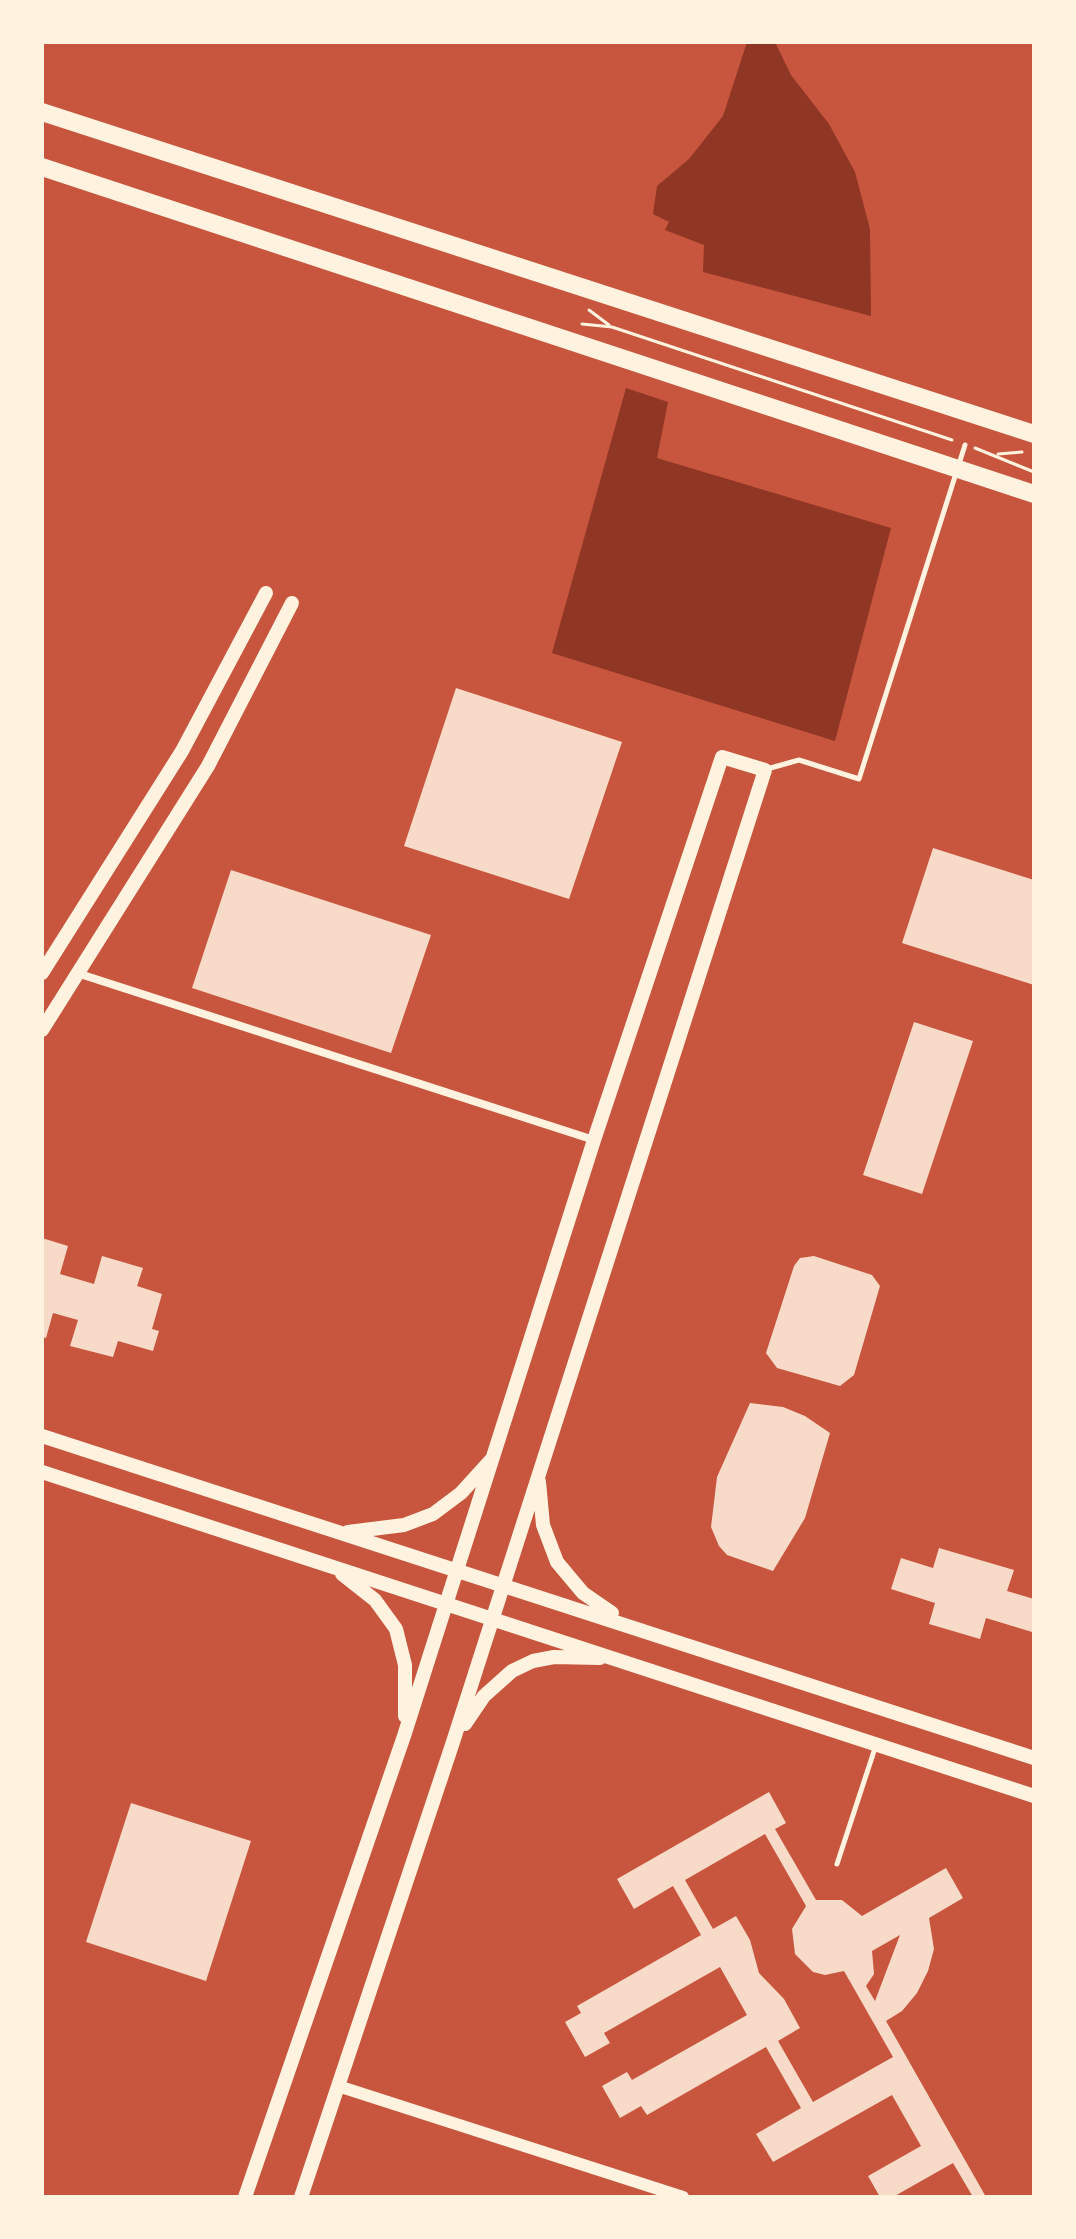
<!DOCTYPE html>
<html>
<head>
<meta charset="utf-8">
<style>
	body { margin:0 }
	#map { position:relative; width:1076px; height:2239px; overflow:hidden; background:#c8553d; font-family:"DM Sans",sans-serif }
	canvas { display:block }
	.frame { position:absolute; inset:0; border:44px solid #fff3e0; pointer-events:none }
</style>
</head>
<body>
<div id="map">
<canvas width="1076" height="2239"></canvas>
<div class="frame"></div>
</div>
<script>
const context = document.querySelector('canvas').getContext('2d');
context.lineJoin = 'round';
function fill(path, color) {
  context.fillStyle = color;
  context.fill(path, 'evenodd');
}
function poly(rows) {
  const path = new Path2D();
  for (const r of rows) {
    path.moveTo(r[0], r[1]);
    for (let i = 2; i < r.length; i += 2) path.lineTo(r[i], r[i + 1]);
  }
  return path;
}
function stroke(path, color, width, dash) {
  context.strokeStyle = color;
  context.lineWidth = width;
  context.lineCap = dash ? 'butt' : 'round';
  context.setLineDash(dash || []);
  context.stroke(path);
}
const water = poly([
	[747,42,775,42,791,75,829,124,855,172,870,229,871,316,703,272,704,245,665,230,669,222,653,214,657,186,689,159,723,116],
	[626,388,668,402,657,458,891,528,835,741,552,653]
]);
const building = poly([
	[456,688,622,742,569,899,404,846],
	[933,848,1034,880,1034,985,902,943],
	[231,870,431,935,391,1053,192,988],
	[914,1022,973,1041,922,1194,863,1175],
	[42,1238,68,1246,60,1274,94,1284,102,1256,143,1268,137,1286,162,1294,152,1329,159,1331,153,1351,118,1341,113,1357,70,1346,78,1320,53,1313,46,1338,42,1337],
	[814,1256,872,1275,880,1286,854,1375,840,1386,777,1368,766,1353,794,1266,800,1258],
	[750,1403,783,1407,805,1416,830,1433,805,1518,773,1571,727,1555,719,1546,711,1527,717,1477],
	[939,1548,1014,1570,1007,1591,1034,1599,1032,1632,986,1618,980,1639,929,1624,935,1603,891,1589,901,1558,933,1568],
	[769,1792,786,1823,775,1829,816,1900,842,1900,862,1916,946,1868,963,1898,929,1918,934,1949,928,1971,917,1993,902,2011,886,2021,986,2197,973,2197,953,2163,893,2197,880,2197,868,2176,921,2146,892,2095,773,2162,756,2134,801,2108,766,2047,647,2115,641,2106,620,2118,602,2086,627,2072,632,2080,747,2015,720,1967,604,2033,610,2043,585,2057,565,2022,581,2013,577,2006,701,1935,673,1886,634,1909,617,1879],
	[765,1834,806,1906,792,1929,795,1954,813,1972,825,1975,844,1971,893,2057,813,2102,778,2041,800,2028,784,1999,759,1973,750,1940,736,1916,713,1929,685,1880],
	[900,1935,875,2001,866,1986,874,1974,872,1951],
	[131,1803,251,1841,206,1981,86,1942]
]);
const path = poly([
	[589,310,609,325],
	[582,324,612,327,952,440],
	[975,448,1034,472],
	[998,454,1022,452]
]);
const service = poly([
	[767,769,799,760,859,779,965,445],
	[837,1864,876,1745]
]);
const minor = poly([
	[80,974,594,1140]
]);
const tertiary = poly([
	[338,2086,683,2197]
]);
const secondary = poly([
	[42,973,182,751,266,593],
	[42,1030,208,766,292,603],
	[42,1436,1034,1758],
	[42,1472,1034,1796],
	[539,1482,543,1525,557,1562,583,1593,612,1613],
	[348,1532,404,1525,433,1514,461,1493,491,1460],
	[342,1574,375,1600,396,1629,405,1665,405,1716],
	[465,1724,484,1696,512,1671,533,1661,554,1657,600,1658],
	[245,2197,404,1736,594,1140,722,757,765,770,452,1745,301,2197]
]);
const motorway = poly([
	[42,112,1034,434],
	[42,167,1034,494]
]);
fill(water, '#8f3625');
fill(building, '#f7dbc8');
stroke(path, '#fff3e0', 3);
stroke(service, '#fff3e0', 5);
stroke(minor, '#fff3e0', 8);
stroke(tertiary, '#fff3e0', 12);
stroke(secondary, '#fff3e0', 14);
stroke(motorway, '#fff3e0', 18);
</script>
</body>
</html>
